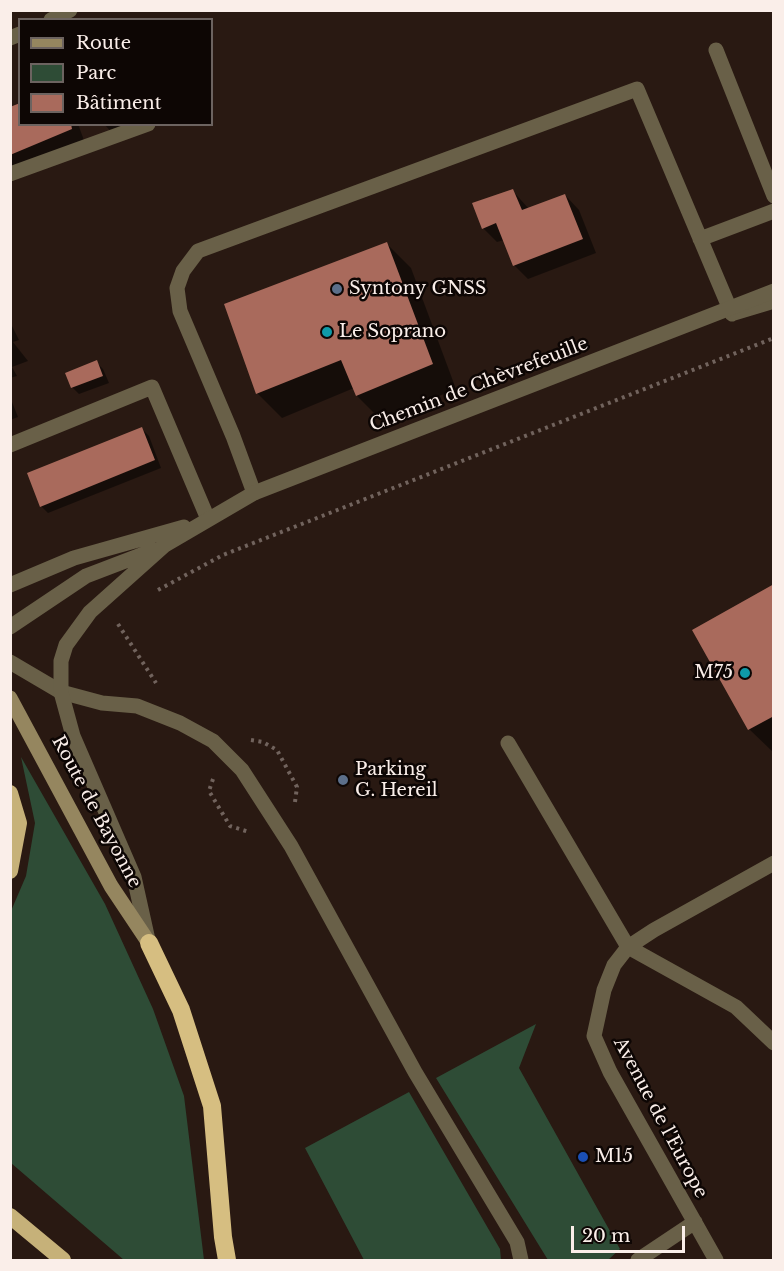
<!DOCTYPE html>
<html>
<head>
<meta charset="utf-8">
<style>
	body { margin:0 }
	#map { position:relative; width:784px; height:1271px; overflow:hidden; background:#291912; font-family:"Libre Baskerville",serif }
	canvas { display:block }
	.frame { position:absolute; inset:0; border:12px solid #faeee9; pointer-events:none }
	.legend { position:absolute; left:18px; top:18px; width:195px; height:108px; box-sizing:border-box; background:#0d0604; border:2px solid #6c6360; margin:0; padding:8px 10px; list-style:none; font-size:18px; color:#faeee9 }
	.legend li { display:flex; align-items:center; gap:12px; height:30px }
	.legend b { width:30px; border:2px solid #6c6360 }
	.scale { position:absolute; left:571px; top:1226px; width:114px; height:27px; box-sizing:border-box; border:3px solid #faeee9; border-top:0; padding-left:8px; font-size:18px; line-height:21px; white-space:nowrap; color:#faeee9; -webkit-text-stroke:4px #0d0604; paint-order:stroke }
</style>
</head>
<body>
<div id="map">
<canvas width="784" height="1271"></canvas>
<div class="frame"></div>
<ul class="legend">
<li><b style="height:8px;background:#95865f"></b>Route</li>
<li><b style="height:16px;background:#2e4c36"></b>Parc</li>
<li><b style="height:16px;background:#a96a5c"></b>Bâtiment</li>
</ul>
<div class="scale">20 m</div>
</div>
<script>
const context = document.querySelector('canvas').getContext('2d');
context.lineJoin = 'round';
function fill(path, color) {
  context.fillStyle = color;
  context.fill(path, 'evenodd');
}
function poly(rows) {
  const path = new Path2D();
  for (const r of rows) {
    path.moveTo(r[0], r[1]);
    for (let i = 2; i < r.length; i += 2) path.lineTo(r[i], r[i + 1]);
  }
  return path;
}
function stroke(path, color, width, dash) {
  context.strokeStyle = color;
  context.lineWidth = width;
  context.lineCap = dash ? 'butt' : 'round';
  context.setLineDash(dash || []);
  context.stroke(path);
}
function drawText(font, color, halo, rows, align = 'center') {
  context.font = font + ' "Libre Baskerville",serif';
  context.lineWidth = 5;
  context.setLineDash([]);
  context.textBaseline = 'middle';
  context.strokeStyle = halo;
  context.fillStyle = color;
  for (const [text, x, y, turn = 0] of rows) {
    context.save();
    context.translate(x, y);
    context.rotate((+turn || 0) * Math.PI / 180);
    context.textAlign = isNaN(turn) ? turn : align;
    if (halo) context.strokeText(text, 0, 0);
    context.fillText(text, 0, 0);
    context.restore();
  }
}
const green = poly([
	[21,757,105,904,153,1009,184,1096,204,1260,124,1260,11,1163,11,911,26,876,35,823],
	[536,1024,519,1068,620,1249,608,1260,548,1260,436,1078],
	[409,1092,500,1249,501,1260,364,1260,305,1148]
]);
const shadow = poly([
	[10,108,20,124,78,124,85,143,10,173],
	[104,124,136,124,114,135],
	[512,190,529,209,565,195,579,210,596,253,528,279,514,265,504,240,497,242,483,228],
	[387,244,411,268,456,389,381,420,357,396,354,388,282,418,257,393,226,305],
	[10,322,19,340,13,342,28,361,12,367,17,376,10,378],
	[96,362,103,369,109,383,79,394,72,387],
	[10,397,18,417,10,420],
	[142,429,149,436,161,468,48,513,41,506],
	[774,586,774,753,749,729]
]);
const building = poly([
	[20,103,20,124,71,124,72,129,10,155,10,107],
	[513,189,522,210,565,194,583,239,513,266,496,223,482,229,472,203],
	[387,242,433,364,356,396,341,360,256,394,224,304],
	[97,360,103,376,71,388,65,373],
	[142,427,155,460,40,507,27,473],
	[774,584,774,716,748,730,692,630]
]);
const path = poly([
	[158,590,223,555,774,338],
	[118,624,156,683],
	[251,740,263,742,277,750,297,787,295,802],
	[213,779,209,791,230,826,249,832]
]);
const service = poly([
	[51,20,70,10],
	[10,38,20,34],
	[716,50,774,196],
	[10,174,148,124],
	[700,239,774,211],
	[734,313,774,301],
	[10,445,152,387,208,519],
	[254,493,233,436,180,311,177,288,183,271,198,251,637,89,732,314],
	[10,662,61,692,102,703,137,706,180,723,213,741,242,770,291,846,415,1072,517,1242,521,1260],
	[508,743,628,947,736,1007,774,1043],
	[638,1260,695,1222],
	[716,1260,610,1072,594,1036,604,990,614,965,628,947,654,930,774,863]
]);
const minor = poly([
	[10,585,74,558,184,527],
	[10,627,86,576,154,550],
	[148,940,134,877,73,736,61,692,61,661,66,645,90,612,165,545,254,493,774,291]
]);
const secondary = poly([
	[10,698,111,886,149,943]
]);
const trunk = poly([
	[10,793,19,823,10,871],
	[10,1216,63,1260]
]);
const motorway = poly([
	[149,943,181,1010,212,1106,223,1237,227,1260]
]);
const markers = [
	[337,289,6,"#5c6f8a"],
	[327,332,6,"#0f9aa8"],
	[745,673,6,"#0f9aa8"],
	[343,780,6,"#5c6f8a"],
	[583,1157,6,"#1a4fb4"]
];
const poiNames = [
	["Syntony GNSS",349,289],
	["Le Soprano",339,332],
	["M75",733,673,"right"],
	["Parking",355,770],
	["G. Hereil",355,791],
	["M15",595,1157]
];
const streetNames = [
	["Chemin de Chèvrefeuille",479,385,-21],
	["Route de Bayonne",96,812,62],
	["Avenue de l'Europe",660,1118,62]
];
fill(green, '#2e4c36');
fill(shadow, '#0007');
fill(building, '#a96a5c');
stroke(path, '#71635d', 4, [3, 4.5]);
stroke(service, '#696048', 15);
stroke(minor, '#696048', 15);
stroke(secondary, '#95865f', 15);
stroke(trunk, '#c6b179', 16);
stroke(motorway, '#d6be81', 18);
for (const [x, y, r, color] of markers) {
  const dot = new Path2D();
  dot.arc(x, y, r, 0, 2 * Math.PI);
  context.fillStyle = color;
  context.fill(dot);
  stroke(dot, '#0d0604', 2);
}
drawText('18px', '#faeee9', '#0d0604', poiNames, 'left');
drawText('18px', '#faeee9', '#0d0604', streetNames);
</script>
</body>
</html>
